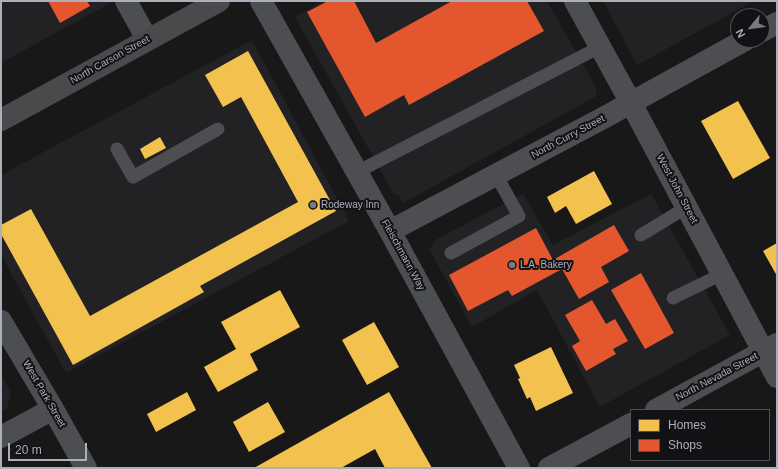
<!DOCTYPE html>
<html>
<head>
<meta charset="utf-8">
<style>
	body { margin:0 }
	#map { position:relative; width:778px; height:469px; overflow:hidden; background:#181819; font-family:Arial,sans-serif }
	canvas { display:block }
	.frame { position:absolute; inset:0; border:2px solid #aaafba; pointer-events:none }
	.legend { position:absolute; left:630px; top:409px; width:140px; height:52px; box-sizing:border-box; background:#121215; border:1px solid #4f5157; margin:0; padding:5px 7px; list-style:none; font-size:12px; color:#aaafba }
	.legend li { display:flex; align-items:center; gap:8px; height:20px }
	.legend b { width:20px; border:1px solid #4f5157 }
	.north { position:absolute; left:730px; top:8px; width:40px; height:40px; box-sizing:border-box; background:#121215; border:1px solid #4f5157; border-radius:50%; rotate:241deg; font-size:11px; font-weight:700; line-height:16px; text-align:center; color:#aaafba }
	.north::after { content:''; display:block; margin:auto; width:14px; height:18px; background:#777a82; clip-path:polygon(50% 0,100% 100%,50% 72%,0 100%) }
	.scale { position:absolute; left:8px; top:443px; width:79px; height:18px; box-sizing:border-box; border:2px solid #aaafba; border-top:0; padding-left:5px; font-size:12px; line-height:14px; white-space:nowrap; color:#aaafba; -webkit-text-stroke:3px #121215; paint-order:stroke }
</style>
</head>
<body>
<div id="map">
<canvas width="778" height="469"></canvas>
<div class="frame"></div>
<ul class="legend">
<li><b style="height:11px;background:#f2c14e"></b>Homes</li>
<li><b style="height:11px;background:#e4572e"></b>Shops</li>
</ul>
<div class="north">N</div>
<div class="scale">20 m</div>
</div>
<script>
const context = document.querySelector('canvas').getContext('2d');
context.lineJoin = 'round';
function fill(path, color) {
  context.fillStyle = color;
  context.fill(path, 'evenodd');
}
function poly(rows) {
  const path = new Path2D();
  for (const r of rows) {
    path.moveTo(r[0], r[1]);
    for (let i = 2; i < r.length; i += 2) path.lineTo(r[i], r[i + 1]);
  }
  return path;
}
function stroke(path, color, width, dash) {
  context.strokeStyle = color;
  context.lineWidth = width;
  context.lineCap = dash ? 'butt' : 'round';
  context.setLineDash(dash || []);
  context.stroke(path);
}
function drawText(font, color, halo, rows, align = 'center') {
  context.font = font + ' Arial,sans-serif';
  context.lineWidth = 4;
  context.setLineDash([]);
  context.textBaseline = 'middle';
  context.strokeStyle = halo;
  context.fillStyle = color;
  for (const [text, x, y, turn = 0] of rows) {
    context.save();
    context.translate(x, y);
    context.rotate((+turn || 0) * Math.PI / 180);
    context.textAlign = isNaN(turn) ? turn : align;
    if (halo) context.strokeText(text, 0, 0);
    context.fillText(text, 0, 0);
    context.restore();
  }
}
const built = poly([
	[1,1,114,1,1,63],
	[323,1,547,1,597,89,595,97,403,203,398,194,395,196,295,17],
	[603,1,754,1,637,65],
	[252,40,349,221,66,373,1,255,1,175],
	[523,194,553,245,651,194,730,335,600,407,537,290,472,327,429,249,437,239],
	[1,375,11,393,7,408,1,412]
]);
const homes = poly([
	[248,51,336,211,200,286,204,292,73,365,1,234,1,225,31,209,90,316,298,202,241,97,223,107,205,75],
	[738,101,770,158,733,179,701,121],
	[160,137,166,148,145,159,140,149],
	[594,171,612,204,576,224,566,206,555,213,547,197],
	[777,243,777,276,763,251],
	[280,290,300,327,250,354,258,370,218,392,204,367,236,349,221,322],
	[374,322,399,367,367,385,342,340],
	[551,347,573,393,536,411,530,397,527,399,518,379,520,378,514,365],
	[187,392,196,410,156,432,147,414],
	[389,392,432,468,385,468,375,449,341,468,254,468],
	[268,402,285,432,249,452,233,422]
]);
const shops = poly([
	[48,1,87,1,90,6,60,23],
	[328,1,354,1,376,43,452,1,527,1,544,31,409,105,404,95,365,117,307,12],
	[614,225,629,251,601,267,609,282,579,299,562,269,512,296,508,290,468,311,449,275,536,228,553,260],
	[641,273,674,333,645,349,611,290],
	[592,300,606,324,615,319,628,341,613,349,616,354,586,371,572,346,580,341,565,315]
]);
const service = poly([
	[117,149,133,177,218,129],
	[357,172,600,47],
	[641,235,687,207],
	[451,253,519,216,496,175],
	[673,298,722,274]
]);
const minor = poly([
	[126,1,147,39],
	[261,1,390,231,519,468],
	[575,1,631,103,777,377],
	[762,31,777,23],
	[390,231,605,117,745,40],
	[1,321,53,409,86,468],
	[656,410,777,344],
	[1,437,53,409],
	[549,468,631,424]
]);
const primary = poly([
	[1,120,219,1]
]);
const markers = [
	[313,205,4,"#777a82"],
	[512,265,4,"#777a82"]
];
const streetNames = [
	["North Carson Street",110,60,-29],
	["North Curry Street",568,137,-28],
	["West John Street",677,189,62],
	["Fleischmann Way",403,255,61],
	["North Nevada Street",717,377,-28],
	["West Park Street",44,394,60]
];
const poiNames = [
	["Rodeway Inn",321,205],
	["L.A. Bakery",520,265]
];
fill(built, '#222225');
fill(homes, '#f2c14e');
fill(shops, '#e4572e');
stroke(service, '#4c4e52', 13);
stroke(minor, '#4c4e52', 22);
stroke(primary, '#4a4a4d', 22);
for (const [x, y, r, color] of markers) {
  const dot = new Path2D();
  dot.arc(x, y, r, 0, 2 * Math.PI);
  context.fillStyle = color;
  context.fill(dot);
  stroke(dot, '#121215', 1.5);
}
drawText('10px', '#aaafba', '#121215', streetNames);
drawText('10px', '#aaafba', '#121215', poiNames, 'left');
</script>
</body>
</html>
